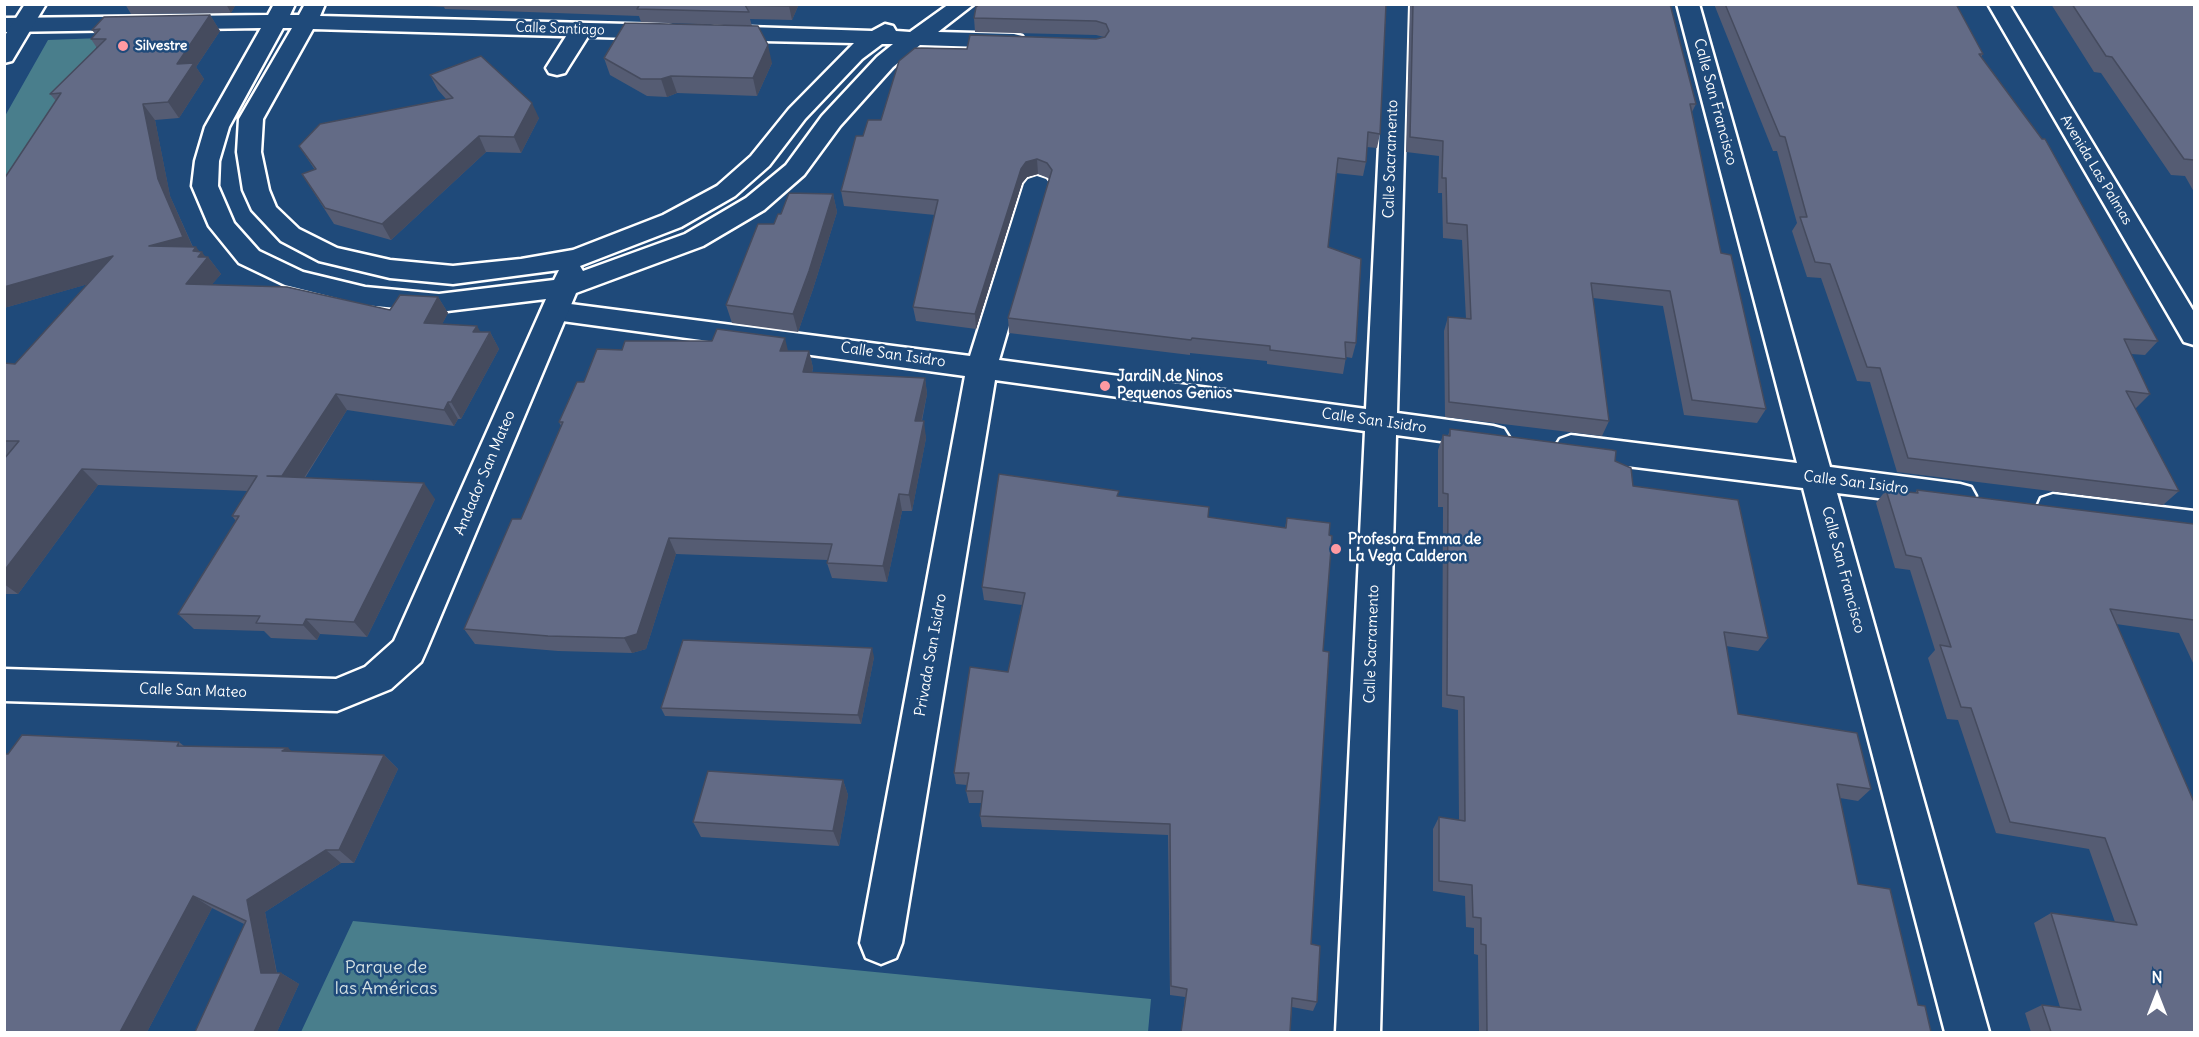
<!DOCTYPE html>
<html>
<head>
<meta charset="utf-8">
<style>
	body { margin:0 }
	#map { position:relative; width:2199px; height:1037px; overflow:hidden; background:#1f4a7a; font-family:Delius,sans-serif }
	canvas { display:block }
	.frame { position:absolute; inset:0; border:6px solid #fff; pointer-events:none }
	.north { position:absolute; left:2127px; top:965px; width:60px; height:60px; -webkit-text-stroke:4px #1f4a7a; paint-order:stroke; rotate:0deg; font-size:16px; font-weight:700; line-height:24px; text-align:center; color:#fff }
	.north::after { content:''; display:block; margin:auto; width:21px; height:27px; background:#fff; clip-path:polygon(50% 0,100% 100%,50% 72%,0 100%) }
</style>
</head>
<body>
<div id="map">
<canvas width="2199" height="1037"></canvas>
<div class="frame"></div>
<div class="north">N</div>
</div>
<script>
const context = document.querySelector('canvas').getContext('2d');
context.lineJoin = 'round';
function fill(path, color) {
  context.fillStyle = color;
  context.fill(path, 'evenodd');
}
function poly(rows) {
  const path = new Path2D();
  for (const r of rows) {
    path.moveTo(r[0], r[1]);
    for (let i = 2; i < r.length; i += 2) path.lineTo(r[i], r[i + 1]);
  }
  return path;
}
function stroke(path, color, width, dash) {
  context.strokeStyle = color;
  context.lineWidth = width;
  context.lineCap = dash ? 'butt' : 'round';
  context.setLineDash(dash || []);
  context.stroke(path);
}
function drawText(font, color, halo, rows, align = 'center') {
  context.font = font + ' Delius,sans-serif';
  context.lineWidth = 5;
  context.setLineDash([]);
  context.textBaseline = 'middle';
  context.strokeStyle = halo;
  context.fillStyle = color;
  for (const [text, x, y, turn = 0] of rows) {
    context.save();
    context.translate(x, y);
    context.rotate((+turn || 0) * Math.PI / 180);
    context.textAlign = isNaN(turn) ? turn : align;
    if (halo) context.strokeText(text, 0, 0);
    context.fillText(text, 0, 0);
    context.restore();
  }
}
const green = poly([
	[101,38,5,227,5,116,48,40],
	[353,921,1151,999,1148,1032,301,1032]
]);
const minor = poly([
	[1386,4,1408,4,1397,413,1493,426,1504,429,1509,437,1504,445,1493,448,1396,435,1380,1032,1336,1032,1365,431,995,380,902,943,896,958,881,964,866,958,860,943,965,376,555,320,545,318,541,311,545,304,555,302,970,356,1024,184,1028,179,1037,176,1046,179,1050,184,999,360,1366,409,1386,4],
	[1677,4,1699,4,1830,467,1960,484,1971,487,1976,496,1971,505,1960,508,1837,493,1989,1032,1945,1032,1803,488,1571,459,1560,455,1555,447,1560,439,1571,435,1797,463,1677,4],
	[581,23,589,25,592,30,568,68,565,73,557,75,549,73,546,68,570,30,573,25,581,23],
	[2053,494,2194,511,2194,537,2053,520,2041,516,2037,507,2041,498,2053,494]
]);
const tertiary = poly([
	[274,4,295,4,290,15,299,15,305,4,325,4,320,16,666,25,674,27,677,32,674,37,666,39,313,29,263,119,261,152,269,190,276,207,299,229,337,248,390,260,453,266,521,259,573,250,663,215,717,186,751,156,789,109,854,43,717,40,709,38,706,33,709,28,717,26,872,31,885,24,893,26,896,31,910,32,949,4,974,4,938,32,1014,34,1022,36,1025,41,1022,46,1014,48,920,45,893,67,840,126,804,175,764,210,703,246,576,293,426,651,421,662,391,689,337,711,4,701,4,669,336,679,365,667,394,641,546,299,439,312,365,305,285,285,239,263,209,226,192,186,195,161,205,127,261,28,4,32,4,18,268,15,274,4],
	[283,28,292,28,239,119,237,152,243,190,252,210,281,241,319,261,390,278,453,284,559,270,554,280,439,294,365,287,303,272,259,251,234,223,218,186,219,161,229,127,283,28],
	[882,44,893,44,877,57,822,116,786,165,746,198,685,234,583,271,580,266,681,227,735,196,769,166,805,119,862,59,882,44],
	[1988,4,2009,4,2194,312,2194,345,2184,342,2180,335,1988,4]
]);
const primary = poly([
	[25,4,46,4,12,61,4,63,4,37,25,4]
]);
const wall = poly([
	[125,4,236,4,231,13,131,14],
	[394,4,799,4,792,20,750,19,752,26,641,22,639,16,445,9,444,7],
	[1386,4,1380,134,1377,148,1367,147,1366,162,1363,176,1336,173,1328,247,1356,343,1352,358,1346,357,1343,374,1267,364,1267,361,1190,353,1190,355,1009,333,1008,318,1049,179,1048,178,1038,174,1027,177,1022,183,976,329,916,321,913,307,935,215,844,206,841,191,863,136,967,49,1096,39,1104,37,1096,35,975,32,974,18],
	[1410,4,1670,4,1696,104,1692,112,1721,253,1766,409,1757,423,1684,415,1663,306,1593,298,1609,421,1602,436,1445,417,1444,331,1448,317,1466,319,1462,240,1443,238,1442,193,1438,193,1439,156,1406,152],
	[1714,4,1956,4,1983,54,1981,57,2158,341,2145,355,2131,354,2150,394,2136,408,2135,408,2179,491,2163,505,1897,472,1870,382,1857,381,1821,278,1807,277,1792,231,1797,223,1777,151,1773,151],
	[2051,4,2194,4,2194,192,2185,176,2171,175,2101,73,2094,72],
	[210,15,220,31,196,67,204,79,179,118,155,120,170,196,193,247,206,257,208,257,221,274,212,284,390,310,438,297,448,313,442,324,481,332,490,332,499,349,461,419,458,419,454,426,347,410,305,478,435,499,367,637,320,634,317,640,271,638,264,631,194,629,178,614,236,521,232,516,248,491,98,485,18,594,4,594,4,459,6,457,4,457,4,363,15,364,88,284,4,308,4,179,56,101,50,94,97,48,91,39,95,34,92,30],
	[604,58,772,63,757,96,677,93,667,97,647,96,610,75],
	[430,75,539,118,521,153,486,152,391,240,334,224,302,174,315,170,299,146,446,99,438,90],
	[833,194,837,212,813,289,798,332,732,323,726,305,774,224,781,214],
	[788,351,809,351,813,368,812,373,925,378,927,394,922,421,926,438,912,511,902,511,887,582,832,578,827,563,828,560,676,554,646,649,632,653,558,651,475,644,464,629,521,519,561,426,559,422,584,382],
	[1450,429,1615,461,1633,486,1768,638,1758,651,1726,646,1738,714,1871,789,1858,801,1840,798,1858,884,1931,1032,1479,1032,1478,955,1474,954,1474,928,1466,927,1465,896,1433,891,1433,829,1439,817,1459,820,1458,710,1442,707,1443,507,1438,507,1438,450,1443,435,1448,436],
	[1886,490,1915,493,1917,490,2194,524,2194,665,2179,633,2116,624,2194,1032,2031,1032,2025,1013,2042,1005,2060,1007,2034,923,2051,913,2115,922,2089,849,1996,833,1958,720,1947,719,1928,658,1935,650,1910,570,1895,568,1876,503],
	[1118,496,1208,517,1285,528,1287,518,1323,651,1311,944,1317,1002,1313,1011,1292,1007,1290,1032,1181,1032,1185,997,1170,995,1168,835,982,827,980,816,982,803,969,803,966,791,967,785,956,784,954,773,1008,672,1022,605,984,600,982,587],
	[874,657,861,724,665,716,661,708],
	[179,742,184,746,293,752,384,755,398,769,354,863,341,863,265,912,277,973,281,973,299,984,277,1032,244,924,212,908,147,1032],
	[843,780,848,795,839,846,701,837,693,822]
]);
const shadedWall = poly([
	[226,4,236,4,231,13],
	[790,4,799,4,792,20,789,6],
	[210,15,220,31,196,67,204,79,179,118,168,102,177,64],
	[768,45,772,63,757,96,753,78],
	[671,76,677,93,667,97,661,79],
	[532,103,539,118,521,153,514,137],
	[143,104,155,120,170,196,194,250,196,247,201,253,202,252,207,259,208,257,221,274,199,300,186,284,149,246,158,179],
	[479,136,486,152,391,240,382,224],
	[1037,159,1038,174,1027,177,1022,183,976,329,975,314,1021,169,1026,162],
	[833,194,837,212,813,289,798,332,793,314],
	[113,256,127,273,4,308,4,287],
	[438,297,448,313,434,340,424,323],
	[477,326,486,341,490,332,499,349,461,419,451,402,473,332],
	[785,338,789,355,780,351],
	[809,351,813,368,807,389,803,372],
	[925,378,927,394,918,437,915,421],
	[336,394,347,410,295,492,282,476],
	[448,402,458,419,454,426,444,410],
	[924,421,926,438,912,511,909,495],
	[82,469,98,485,18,594,4,584,4,571],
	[424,483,435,499,367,637,354,622],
	[899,494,902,511,887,582,883,566],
	[669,538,676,554,646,649,632,653,624,638],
	[306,619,320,634,317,640,303,625],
	[872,648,874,657,861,724,858,715],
	[288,748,304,762,282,751],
	[384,755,398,769,354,863,339,850],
	[843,780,848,795,839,846,833,831],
	[326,850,341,863,265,912,278,980,281,973,299,984,277,1032,254,1032,261,973,247,900],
	[193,896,212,908,147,1032,120,1032]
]);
const building = poly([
	[640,4,790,4,789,6,745,5,749,12,637,9,640,4],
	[980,4,1386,4,1380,134,1368,132,1366,162,1338,158,1328,247,1361,259,1356,343,1345,342,1346,359,1270,350,1270,346,1192,338,1191,340,1008,318,1052,170,1047,163,1037,159,1026,162,1021,169,975,314,913,307,938,200,841,191,856,136,863,136,868,120,881,120,899,61,915,48,967,49,970,35,1096,39,1105,37,1109,31,1106,24,1096,21,974,18,976,7,980,4],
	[1413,4,1670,4,1696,104,1690,104,1721,253,1731,255,1766,409,1692,400,1670,291,1591,283,1609,421,1449,402,1448,317,1471,319,1467,225,1447,223,1446,178,1442,178,1443,141,1410,137,1413,4],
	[1725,4,1956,4,1983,54,1979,54,2042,139,2045,139,2158,341,2124,339,2150,394,2126,391,2179,491,1908,458,1880,368,1867,367,1830,264,1815,262,1800,217,1807,217,1785,137,1780,136,1725,4],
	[2072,4,2194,4,2194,160,2184,159,2112,57,2106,56,2072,4],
	[210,15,177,64,194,63,168,102,143,104,158,179,183,237,149,246,196,247,193,251,202,252,198,257,208,257,186,284,287,287,390,310,400,295,438,297,424,323,477,326,473,332,490,332,451,402,448,402,444,410,336,394,282,476,267,476,424,483,354,622,306,619,303,625,256,623,260,616,178,614,239,516,232,516,257,476,82,469,4,571,4,459,19,441,4,441,4,363,15,364,113,256,4,287,4,179,61,93,50,94,106,39,91,39,100,29,92,30,104,17,210,15],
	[625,23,758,26,768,45,753,78,671,76,661,79,641,79,604,58,625,23],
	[481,56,532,103,514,137,479,136,382,224,325,208,302,174,316,169,299,146,320,124,453,98,430,75,481,56],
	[789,193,833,194,809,271,793,314,726,305,758,224,774,224,778,214,781,214,789,193],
	[717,329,785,338,780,351,809,351,803,372,925,378,915,421,924,421,909,495,899,494,883,566,827,563,832,544,669,538,637,634,624,638,548,636,464,629,512,519,521,519,563,422,559,422,577,382,584,382,597,349,622,350,625,341,712,341,717,329],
	[1450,429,1612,450,1616,451,1615,461,1631,468,1633,486,1738,500,1768,638,1724,632,1738,714,1857,733,1871,789,1837,784,1858,884,1890,889,1918,1005,1925,1006,1931,1032,1487,1032,1486,945,1481,944,1481,918,1473,917,1472,885,1439,881,1439,817,1465,821,1464,697,1447,695,1448,494,1443,493,1443,435,1450,436,1450,429],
	[999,474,1119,491,1117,496,1209,507,1208,517,1286,528,1287,518,1330,523,1329,535,1332,536,1323,651,1329,652,1311,944,1320,946,1317,1002,1292,998,1290,1032,1181,1032,1187,989,1171,986,1170,824,980,816,983,791,966,791,969,773,954,773,970,667,1008,672,1025,593,982,587,999,474],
	[1886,490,1918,493,1917,490,2194,524,2194,620,2110,609,2194,802,2194,1032,2051,1032,2042,1005,2081,1010,2051,913,2137,925,2105,838,2010,822,1971,708,1961,707,1940,645,1951,647,1921,558,1906,555,1886,490],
	[683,640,872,648,858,715,661,708,683,640],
	[22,735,179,742,177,746,288,748,282,751,384,755,339,850,326,850,247,900,261,973,281,973,254,1032,195,1032,246,921,193,896,120,1032,4,1032,4,754,8,754,22,735],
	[708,771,843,780,833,831,693,822,708,771]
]);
const markers = [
	[123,46,6,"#ff9aa2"],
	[1105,386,6,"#ff9aa2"],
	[1336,549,6,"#ff9aa2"]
];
const farStreetnames = [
	["Calle Santiago",560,29,2],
	["Avenida Las Palmas",2096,170,59]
];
const farPoinames = [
	["Silvestre",135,46]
];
const streetNames = [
	["Calle San Francisco",1715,102,75],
	["Calle Sacramento",1391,159,-88],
	["Calle San Isidro",893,355,8],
	["Calle San Isidro",1374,421,8],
	["Andador San Mateo",485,473,-67],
	["Calle San Isidro",1856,483,7],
	["Calle San Francisco",1843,570,75],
	["Calle Sacramento",1372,644,-88],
	["Privada San Isidro",931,655,-80],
	["Calle San Mateo",193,691,2]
];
const poiNames = [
	["JardiN de Ninos",1117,377],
	["Pequenos Genios",1117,394],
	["Profesora Emma de",1348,540],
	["La Vega Calderon",1348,557]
];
const nearParknames = [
	["Parque de",386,968],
	["las Américas",386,989]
];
fill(green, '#497e8c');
stroke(minor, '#fff', 5);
stroke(tertiary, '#fff', 5);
stroke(primary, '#fff', 5);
fill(minor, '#1f4a7a');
fill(tertiary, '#1f4a7a');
fill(primary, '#1f4a7a');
fill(wall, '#555c73');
fill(shadedWall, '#454b5e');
fill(building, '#636b86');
stroke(building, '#454b5e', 1.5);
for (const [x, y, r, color] of markers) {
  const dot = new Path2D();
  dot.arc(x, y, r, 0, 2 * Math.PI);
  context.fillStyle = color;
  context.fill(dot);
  stroke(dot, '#1f4a7a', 2);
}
drawText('14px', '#fff', '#1f4a7a', farStreetnames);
drawText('bold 14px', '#fff', '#1f4a7a', farPoinames, 'left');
drawText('15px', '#fff', '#1f4a7a', streetNames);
drawText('bold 15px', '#fff', '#1f4a7a', poiNames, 'left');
drawText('18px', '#d2dfe2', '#1f4a7a', nearParknames);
</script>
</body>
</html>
